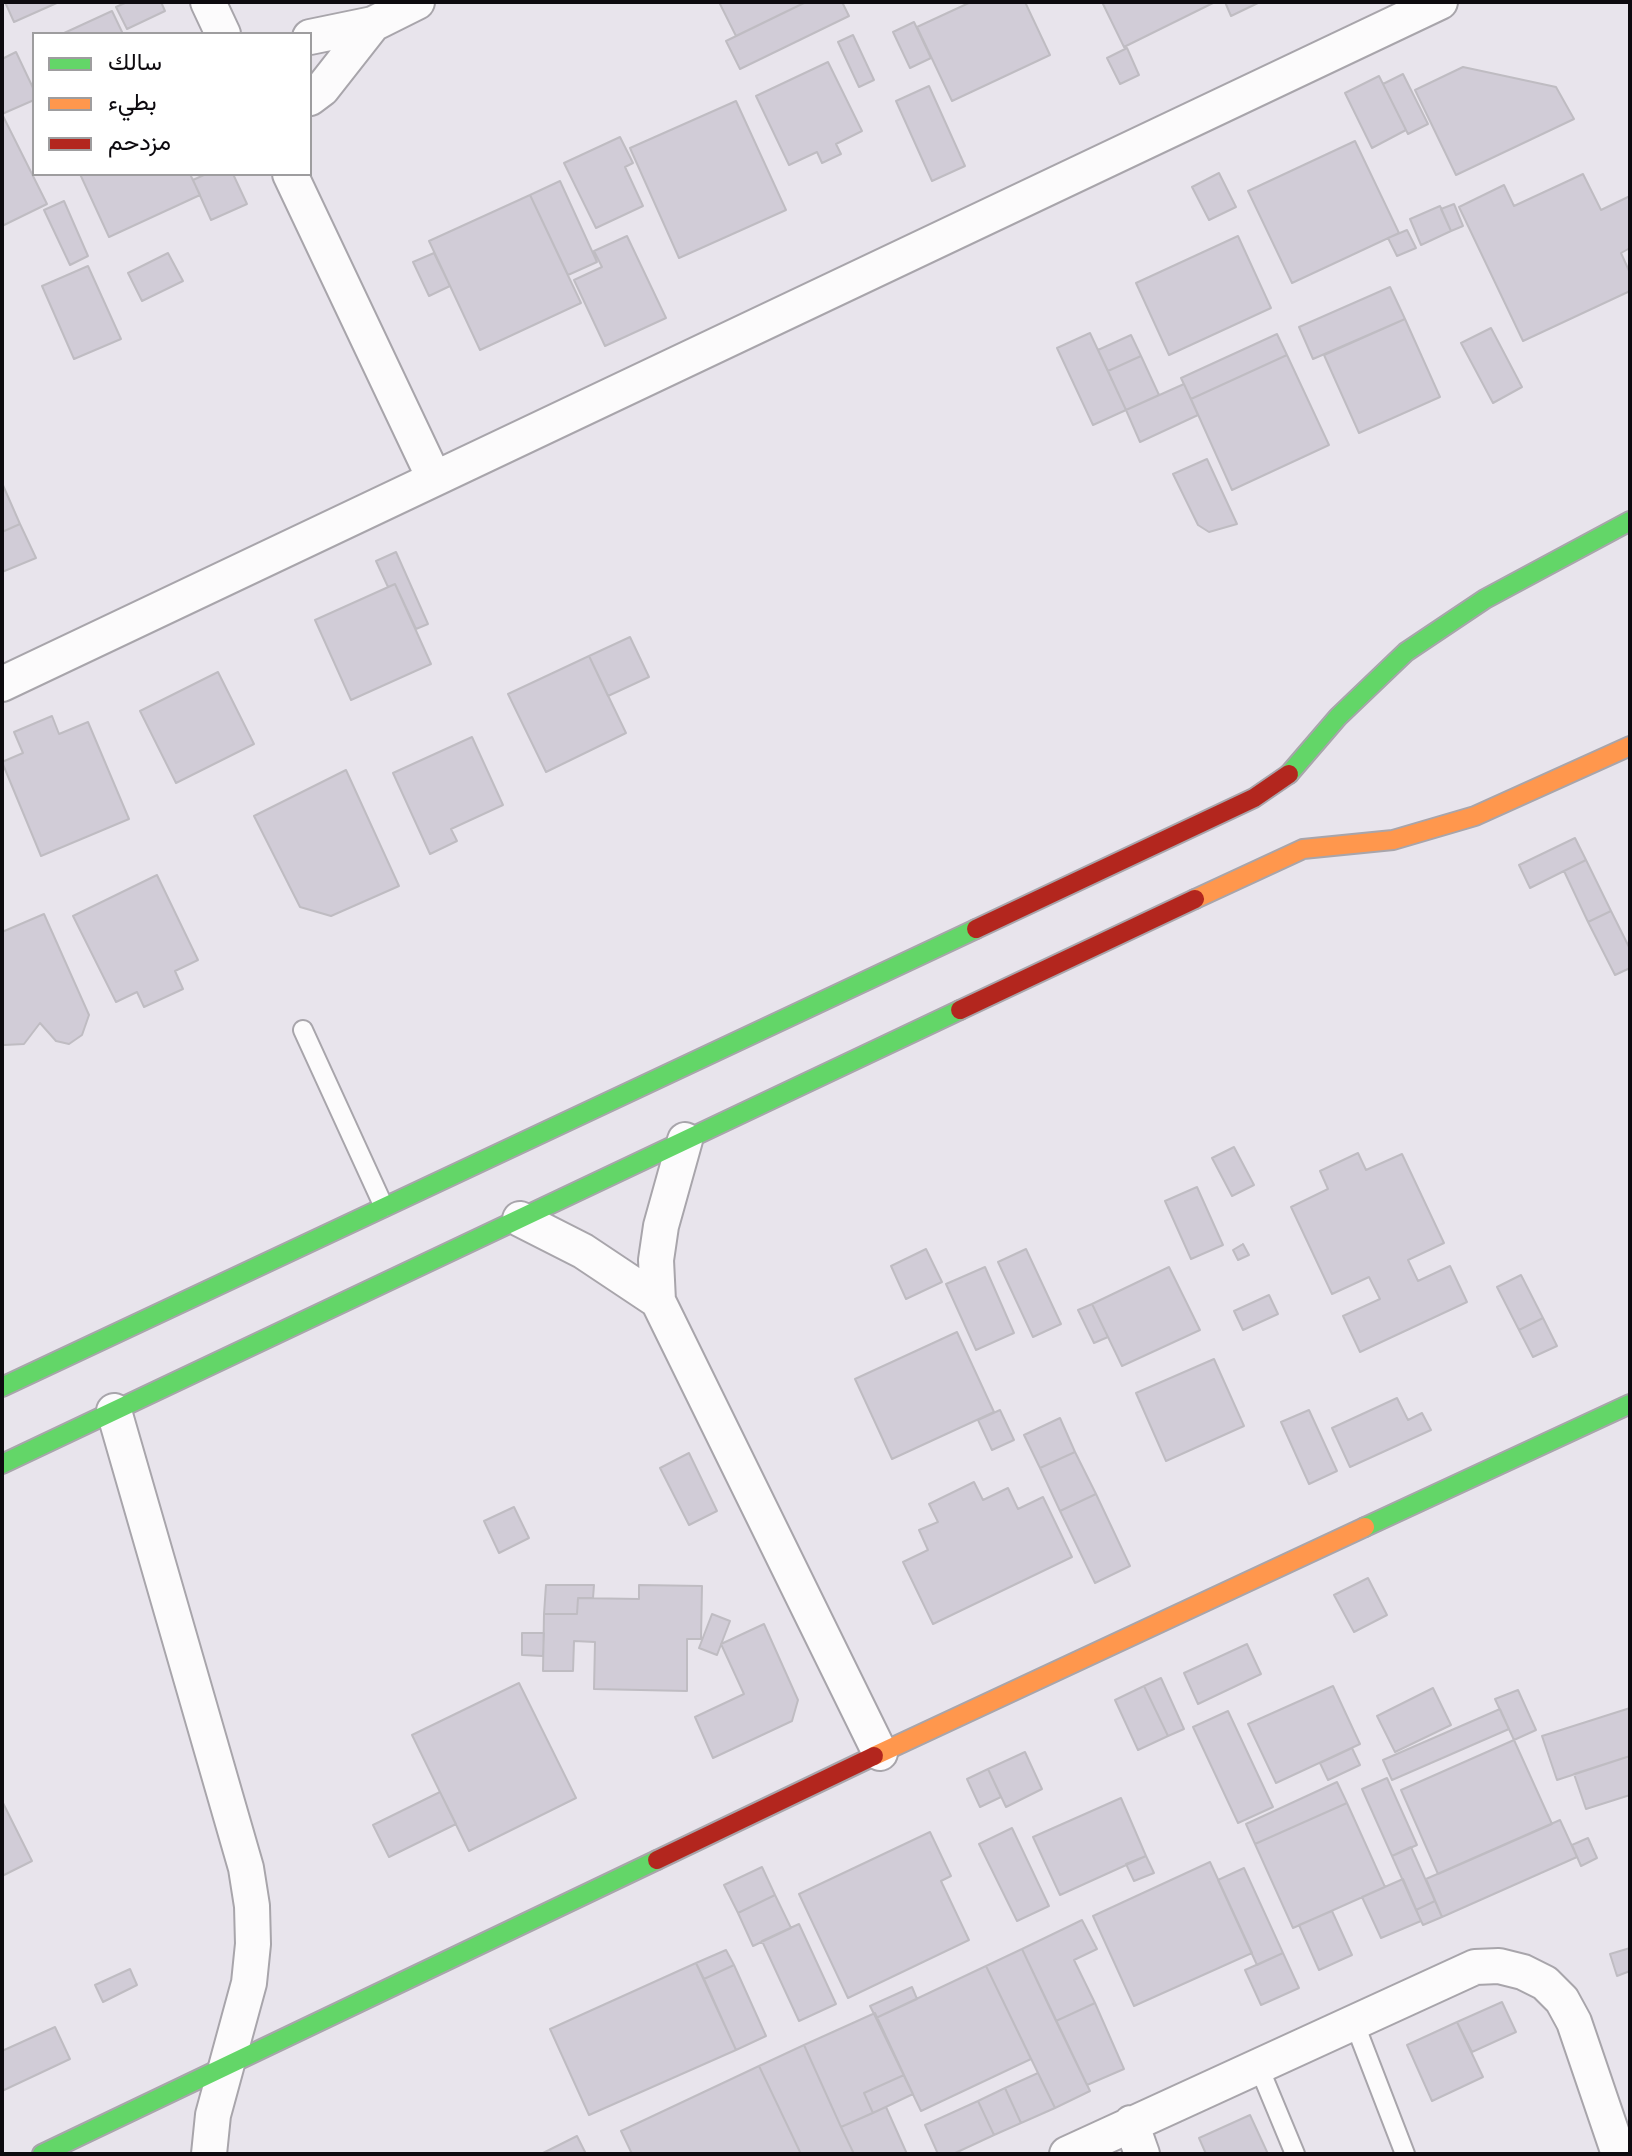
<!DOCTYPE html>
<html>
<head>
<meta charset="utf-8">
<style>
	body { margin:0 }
	#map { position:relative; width:1632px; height:2156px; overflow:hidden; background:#e8e4ec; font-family:Cabin,Vazirmatn,sans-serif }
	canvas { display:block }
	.frame { position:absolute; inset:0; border:4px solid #0d0a0f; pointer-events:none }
	.legend { position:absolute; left:32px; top:32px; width:280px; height:144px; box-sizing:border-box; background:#fff; border:2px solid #9e9d9f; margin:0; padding:10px 14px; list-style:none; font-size:24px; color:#0d0a0f }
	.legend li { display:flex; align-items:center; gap:16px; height:40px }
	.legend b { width:40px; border:2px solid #9e9d9f }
</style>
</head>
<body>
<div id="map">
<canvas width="1632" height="2156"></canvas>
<div class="frame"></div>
<ul class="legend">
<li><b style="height:10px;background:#63d668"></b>سالك</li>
<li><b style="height:10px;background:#ff974d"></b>بطيء</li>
<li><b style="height:10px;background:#b3261e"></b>مزدحم</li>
</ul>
</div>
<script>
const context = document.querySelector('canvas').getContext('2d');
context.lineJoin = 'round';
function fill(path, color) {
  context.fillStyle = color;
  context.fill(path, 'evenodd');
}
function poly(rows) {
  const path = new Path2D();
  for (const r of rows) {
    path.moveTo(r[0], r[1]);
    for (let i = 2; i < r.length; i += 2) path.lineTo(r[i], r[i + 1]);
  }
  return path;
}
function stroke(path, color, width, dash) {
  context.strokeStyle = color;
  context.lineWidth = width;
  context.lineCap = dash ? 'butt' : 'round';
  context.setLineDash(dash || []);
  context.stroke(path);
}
const building = poly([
	[5,2,59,2,14,22,5,2],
	[127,2,161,2,165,11,127,29,116,7,127,2],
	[719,2,806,2,736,36,719,2],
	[806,2,842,2,849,16,740,69,726,41,806,2],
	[971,2,1025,2,1050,55,952,101,917,27,971,2],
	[1102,2,1215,2,1124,47,1102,2],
	[1225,2,1260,2,1231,16,1225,2],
	[112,11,123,34,62,34,112,11],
	[914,22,931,58,910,68,893,32,914,22],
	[853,35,874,80,859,87,838,42,853,35],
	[1127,48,1139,75,1120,84,1107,58,1127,48],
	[16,52,34,90,34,100,2,114,2,59,16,52],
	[828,62,862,131,836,144,841,154,822,163,817,152,789,165,756,96,828,62],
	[1463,67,1556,87,1574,119,1456,175,1415,90,1463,67],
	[1403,74,1428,124,1408,134,1383,84,1403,74],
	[1379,76,1406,130,1372,148,1345,93,1379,76],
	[929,86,965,166,932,181,896,101,929,86],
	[736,101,786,210,679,258,630,148,736,101],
	[2,114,47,204,2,226,2,114],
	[620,137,633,163,625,167,643,206,596,228,564,163,620,137],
	[1355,141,1399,233,1292,283,1248,191,1355,141],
	[1219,173,1236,207,1209,220,1192,187,1219,173],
	[80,174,190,174,200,195,109,237,80,174],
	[206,174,233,174,247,204,211,220,193,180,206,174],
	[1583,174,1601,210,1630,196,1630,248,1621,253,1630,273,1630,291,1523,341,1459,207,1504,185,1514,206,1583,174],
	[560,181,597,262,568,275,530,195,560,181],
	[530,195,581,303,480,350,429,241,530,195],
	[64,201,88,256,70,265,44,210,64,201],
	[1454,204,1463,226,1451,231,1441,209,1454,204],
	[1440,206,1451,231,1421,245,1410,219,1440,206],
	[1407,230,1416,248,1397,256,1388,238,1407,230],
	[627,236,666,318,605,346,574,280,602,267,594,251,627,236],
	[1238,236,1271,308,1169,355,1136,283,1238,236],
	[168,253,183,281,142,301,128,273,168,253],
	[434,253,450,286,429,296,413,262,434,253],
	[88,266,121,339,74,359,42,286,88,266],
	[1390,287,1405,319,1313,359,1299,327,1390,287],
	[1405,319,1440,397,1359,433,1324,355,1405,319],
	[1491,328,1522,387,1493,403,1461,343,1491,328],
	[1090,333,1126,410,1093,425,1057,348,1090,333],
	[1277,334,1287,355,1191,399,1181,378,1277,334],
	[1131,335,1141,356,1108,371,1098,350,1131,335],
	[1287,355,1329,445,1232,490,1191,399,1287,355],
	[1141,356,1159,395,1126,410,1108,371,1141,356],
	[1184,384,1198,415,1140,442,1126,410,1184,384],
	[1207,459,1237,524,1209,532,1198,525,1173,474,1207,459],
	[2,483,20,524,2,532,2,483],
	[20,524,36,558,2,572,2,532,20,524],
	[396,552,428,624,416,629,395,584,388,587,376,561,396,552],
	[395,584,431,664,351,700,315,620,395,584],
	[630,637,649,677,608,696,589,656,630,637],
	[589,656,626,733,546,772,508,694,589,656],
	[218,672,254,744,176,783,140,711,218,672],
	[52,716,59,734,88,722,129,819,41,856,2,762,23,753,14,732,52,716],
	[472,737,503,805,451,829,457,841,430,854,393,773,472,737],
	[346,770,399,886,331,916,300,907,254,816,346,770],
	[1575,838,1586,860,1530,888,1519,865,1575,838],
	[1586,860,1611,911,1588,922,1564,871,1586,860],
	[157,875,198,960,175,971,183,989,144,1007,137,992,116,1002,73,916,157,875],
	[1611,911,1630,949,1630,968,1615,975,1588,922,1611,911],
	[44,914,89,1015,82,1035,69,1044,56,1041,40,1023,24,1044,4,1045,2,1044,2,932,44,914],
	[1234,1147,1254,1185,1232,1196,1212,1158,1234,1147],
	[1358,1153,1366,1170,1402,1154,1444,1243,1408,1260,1418,1281,1450,1266,1467,1302,1360,1352,1343,1316,1380,1299,1369,1277,1332,1294,1291,1207,1328,1189,1320,1171,1358,1153],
	[1197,1187,1223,1245,1191,1259,1165,1201,1197,1187],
	[1243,1244,1249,1255,1238,1260,1233,1250,1243,1244],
	[926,1249,942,1282,906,1299,891,1266,926,1249],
	[1026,1249,1061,1324,1033,1337,998,1262,1026,1249],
	[985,1267,1014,1333,976,1350,946,1284,985,1267],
	[1169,1267,1200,1330,1122,1366,1092,1304,1169,1267],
	[1521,1275,1543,1318,1519,1330,1497,1287,1521,1275],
	[1269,1295,1278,1314,1243,1330,1234,1311,1269,1295],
	[1092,1304,1108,1337,1094,1343,1078,1310,1092,1304],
	[1543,1318,1557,1346,1533,1357,1519,1330,1543,1318],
	[957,1332,994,1412,892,1459,855,1379,957,1332],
	[1214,1359,1244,1426,1166,1461,1136,1393,1214,1359],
	[1397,1398,1408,1420,1422,1413,1431,1430,1350,1467,1332,1428,1397,1398],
	[1000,1410,1014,1440,992,1450,978,1420,1000,1410],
	[1309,1410,1337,1471,1309,1484,1281,1422,1309,1410],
	[1060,1418,1075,1452,1040,1468,1024,1435,1060,1418],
	[1075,1452,1096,1494,1060,1511,1040,1468,1075,1452],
	[689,1453,717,1511,689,1525,660,1468,689,1453],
	[974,1482,983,1500,1008,1488,1018,1509,1043,1497,1072,1557,933,1624,903,1562,928,1550,919,1530,938,1522,929,1504,974,1482],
	[1096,1494,1130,1566,1095,1583,1060,1511,1096,1494],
	[514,1507,529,1538,499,1553,484,1521,514,1507],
	[1368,1578,1387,1615,1354,1632,1334,1595,1368,1578],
	[546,1585,594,1585,593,1598,578,1598,577,1614,544,1614,546,1585],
	[639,1585,702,1586,701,1639,687,1639,687,1691,594,1689,595,1642,574,1641,573,1671,543,1671,544,1614,577,1614,578,1598,639,1599,639,1585],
	[712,1614,730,1621,717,1655,699,1648,712,1614],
	[764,1624,798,1700,792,1721,713,1758,695,1717,744,1694,721,1644,764,1624],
	[522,1633,544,1633,543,1656,522,1655,522,1633],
	[1247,1644,1261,1674,1198,1704,1184,1673,1247,1644],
	[1161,1678,1184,1729,1168,1736,1144,1686,1161,1678],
	[519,1683,576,1798,469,1851,412,1735,519,1683],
	[1144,1686,1168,1736,1138,1750,1115,1700,1144,1686],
	[1333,1686,1360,1744,1276,1783,1248,1724,1333,1686],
	[1433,1688,1451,1725,1395,1752,1377,1716,1433,1688],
	[1518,1690,1536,1730,1514,1740,1495,1699,1518,1690],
	[1630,1708,1630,1756,1557,1780,1542,1736,1630,1708],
	[1500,1709,1509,1729,1392,1780,1383,1760,1500,1709],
	[1228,1711,1273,1807,1238,1823,1193,1727,1228,1711],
	[1514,1740,1552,1824,1438,1874,1401,1790,1514,1740],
	[1352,1748,1360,1765,1328,1780,1320,1763,1352,1748],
	[1025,1752,1042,1789,1006,1807,988,1769,1025,1752],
	[1630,1756,1630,1795,1586,1809,1574,1774,1630,1756],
	[988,1769,1001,1797,980,1807,967,1779,988,1769],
	[1387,1778,1417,1845,1392,1856,1362,1789,1387,1778],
	[1337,1782,1347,1803,1255,1844,1246,1824,1337,1782],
	[440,1792,456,1824,389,1857,373,1825,440,1792],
	[1121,1798,1146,1856,1060,1895,1033,1837,1121,1798],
	[2,1801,32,1861,2,1876,2,1801],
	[1347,1803,1385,1887,1293,1928,1255,1844,1347,1803],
	[1560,1820,1577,1857,1442,1917,1426,1879,1560,1820],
	[1012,1828,1049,1906,1017,1921,979,1844,1012,1828],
	[930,1832,951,1876,941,1881,969,1940,848,1998,799,1894,930,1832],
	[1588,1838,1597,1858,1581,1866,1572,1845,1588,1838],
	[1411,1847,1435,1901,1416,1910,1392,1856,1411,1847],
	[1146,1856,1154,1873,1134,1881,1126,1864,1146,1856],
	[1210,1862,1252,1953,1134,2006,1093,1916,1210,1862],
	[762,1867,775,1895,738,1913,724,1885,762,1867],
	[1244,1868,1283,1953,1257,1965,1218,1880,1244,1868],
	[1403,1879,1421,1921,1381,1938,1362,1897,1403,1879],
	[775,1895,791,1928,753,1946,738,1913,775,1895],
	[1435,1901,1442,1917,1423,1925,1416,1910,1435,1901],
	[1332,1911,1352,1955,1319,1970,1299,1925,1332,1911],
	[1082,1920,1097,1949,1074,1960,1095,2003,1056,2021,1022,1949,1082,1920],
	[799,1924,836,2004,799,2021,762,1941,799,1924],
	[1630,1948,1630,1971,1617,1976,1610,1954,1630,1948],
	[1022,1949,1090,2091,1055,2108,986,1966,1022,1949],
	[726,1950,734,1965,704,1979,696,1963,726,1950],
	[1283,1953,1299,1988,1261,2005,1245,1970,1283,1953],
	[696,1963,736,2050,589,2115,550,2029,696,1963],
	[734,1965,766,2036,736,2050,704,1979,734,1965],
	[986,1966,1031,2059,921,2111,876,2018,986,1966],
	[130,1969,137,1985,103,2002,95,1985,130,1969],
	[912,1987,917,1999,876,2018,870,2006,912,1987],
	[1502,2002,1516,2032,1472,2052,1457,2022,1502,2002],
	[1095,2003,1124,2069,1087,2085,1056,2021,1095,2003],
	[875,2013,904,2075,864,2093,873,2113,841,2127,804,2045,875,2013],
	[1457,2022,1483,2077,1432,2101,1407,2045,1457,2022],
	[55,2027,70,2059,2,2091,2,2051,55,2027],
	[804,2045,841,2127,854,2154,801,2154,759,2066,804,2045],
	[759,2066,801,2154,632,2154,621,2131,759,2066],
	[1038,2073,1055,2108,1021,2123,1005,2088,1038,2073],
	[904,2075,913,2094,873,2113,864,2093,904,2075],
	[1005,2088,1021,2123,994,2135,978,2101,1005,2088],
	[978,2101,994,2135,953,2154,938,2154,925,2125,978,2101],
	[886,2107,907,2154,854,2154,841,2127,886,2107],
	[1250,2115,1268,2154,1206,2154,1199,2138,1250,2115],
	[577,2136,586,2154,541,2154,577,2136]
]);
const lane = poly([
	[303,1030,384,1207],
	[1354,2022,1405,2154],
	[1258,2065,1295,2154]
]);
const street = poly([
	[208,2,223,34],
	[310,37,373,24,417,2],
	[310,98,322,89,373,24],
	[290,174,434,478],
	[2,684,1440,2],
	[520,1219,583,1251,658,1301,880,1753],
	[658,1301,656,1260,661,1226,685,1140],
	[114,1411,246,1868,252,1906,253,1944,249,1983,213,2115,209,2154],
	[1131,2123,1142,2154],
	[1067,2154,1475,1967,1499,1966,1523,1972,1545,1983,1562,2000,1574,2022,1619,2154]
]);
const fast = poly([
	[1289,774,1338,717,1406,652,1485,599,1630,521],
	[2,1387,976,929],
	[2,1464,960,1010],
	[1365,1527,1630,1404],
	[42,2154,657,1860]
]);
const slow = poly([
	[1195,899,1303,849,1393,840,1475,816,1630,746],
	[874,1756,1365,1527]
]);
const jam = poly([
	[976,929,1254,798,1289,774],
	[960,1010,1195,899],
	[657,1860,874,1756]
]);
fill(building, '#d1ccd7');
stroke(building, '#bfbcc2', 2);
stroke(lane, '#a8a5ab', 22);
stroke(street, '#a8a5ab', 38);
stroke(fast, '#a8a5ab', 22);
stroke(slow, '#a8a5ab', 22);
stroke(jam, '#a8a5ab', 22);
stroke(lane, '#fcfbfc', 18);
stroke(street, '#fcfbfc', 34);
stroke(fast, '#63d668', 18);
stroke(slow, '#ff974d', 18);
stroke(jam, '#b3261e', 18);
</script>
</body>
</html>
